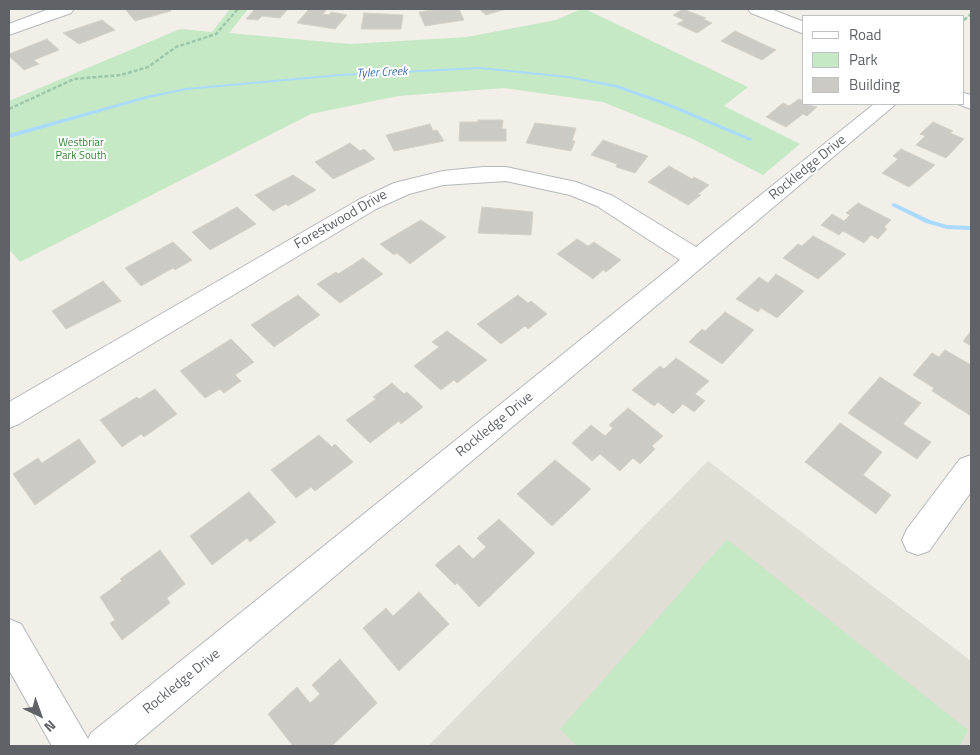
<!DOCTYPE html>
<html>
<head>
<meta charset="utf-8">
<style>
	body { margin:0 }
	#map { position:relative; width:980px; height:755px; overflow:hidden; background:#f1efe8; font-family:"Titillium Web",sans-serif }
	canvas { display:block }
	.frame { position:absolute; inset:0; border:10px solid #5f6368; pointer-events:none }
	.legend { position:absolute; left:802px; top:15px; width:162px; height:90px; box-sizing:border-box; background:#fff; border:1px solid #bfc1c3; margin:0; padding:6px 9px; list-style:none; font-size:15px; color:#5f6368 }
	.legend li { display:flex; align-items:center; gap:10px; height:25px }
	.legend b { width:25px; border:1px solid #bfc1c3 }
	.north { position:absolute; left:15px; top:690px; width:50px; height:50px; -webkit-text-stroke:4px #fff; paint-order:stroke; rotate:138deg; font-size:14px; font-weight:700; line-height:20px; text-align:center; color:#5f6368 }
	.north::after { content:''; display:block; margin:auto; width:18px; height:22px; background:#5f6368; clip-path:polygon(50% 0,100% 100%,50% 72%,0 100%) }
</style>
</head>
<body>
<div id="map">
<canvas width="980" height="755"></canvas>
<div class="frame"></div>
<ul class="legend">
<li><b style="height:6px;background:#fff"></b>Road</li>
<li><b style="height:14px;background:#c5e8c5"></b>Park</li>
<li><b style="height:14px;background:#cccac5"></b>Building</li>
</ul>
<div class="north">N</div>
</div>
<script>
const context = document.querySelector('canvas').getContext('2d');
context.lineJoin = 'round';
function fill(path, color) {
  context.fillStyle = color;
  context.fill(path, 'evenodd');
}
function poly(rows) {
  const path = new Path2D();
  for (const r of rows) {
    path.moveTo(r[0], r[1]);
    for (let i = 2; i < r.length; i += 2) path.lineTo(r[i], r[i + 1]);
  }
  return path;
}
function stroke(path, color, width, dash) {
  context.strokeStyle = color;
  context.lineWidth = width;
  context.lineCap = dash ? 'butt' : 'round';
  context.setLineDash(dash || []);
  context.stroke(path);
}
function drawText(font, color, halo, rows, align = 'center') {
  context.font = font + ' "Titillium Web",sans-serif';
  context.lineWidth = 4;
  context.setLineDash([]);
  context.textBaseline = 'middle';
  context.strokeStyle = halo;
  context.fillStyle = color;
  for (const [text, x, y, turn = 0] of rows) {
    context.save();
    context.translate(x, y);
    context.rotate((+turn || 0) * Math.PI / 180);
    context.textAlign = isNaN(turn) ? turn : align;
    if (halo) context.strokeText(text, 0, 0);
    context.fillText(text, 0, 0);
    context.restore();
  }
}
const education = poly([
	[708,461,971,661,971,746,428,746]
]);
const green = poly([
	[230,9,248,9,229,33,350,44,467,37,556,20,581,9,585,9,748,87,724,106,800,144,763,175,691,138,603,102,504,88,398,96,311,114,20,262,9,249,9,101,180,29,212,32],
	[727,539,968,730,960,746,577,746,560,729]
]);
const stream = poly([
	[480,67,568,76,617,85,666,102,753,139,750,141,748,140,662,104,614,87,568,78,480,69,340,76,186,90,149,98,9,138,9,134,146,96,186,88,340,74,480,67],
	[894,203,930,220,947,225,971,226,971,230,947,229,926,223,892,206,891,205,894,203]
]);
const building = poly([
	[125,9,169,9,171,11,135,21,125,9],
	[255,9,288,9,280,18,262,16,258,20,246,19,255,9],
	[309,9,327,9,323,14,329,15,331,12,347,15,335,29,297,23,309,9],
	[440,9,459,9,464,20,425,26,419,12,440,9],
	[479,9,506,9,486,15,479,9],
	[683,9,706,18,703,19,712,23,697,33,677,24,684,20,673,15,683,9],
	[364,13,403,15,401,29,361,29,364,13],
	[102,20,115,30,79,44,63,33,102,20],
	[735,31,776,50,762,60,721,41,735,31],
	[47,39,59,50,34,60,39,64,24,70,9,56,9,54,47,39],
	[799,99,804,101,804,104,817,107,807,116,803,114,786,127,766,117,783,103,789,106,799,99],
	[478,120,503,120,502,129,506,129,506,141,459,141,460,122,478,122,478,120],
	[933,122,953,131,950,133,964,139,946,158,916,145,925,136,920,134,933,122],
	[535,123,576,128,572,141,575,141,571,151,526,143,535,123],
	[430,124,433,131,437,130,444,141,394,151,386,135,430,124],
	[603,140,648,156,635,173,616,167,617,164,591,155,603,140],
	[350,143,360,151,364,149,375,159,333,179,315,162,350,143],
	[901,149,935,165,909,187,882,173,898,159,893,156,901,149],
	[669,166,692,179,694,177,709,185,698,194,701,195,688,205,648,182,669,166],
	[293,175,316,190,288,206,286,204,273,211,255,195,293,175],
	[858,203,891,220,884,227,887,229,878,239,871,235,864,243,843,231,839,235,821,225,832,214,844,221,850,215,846,213,858,203],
	[237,207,256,224,210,250,192,232,237,207],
	[482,207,533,212,531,235,478,233,482,207],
	[421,220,446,237,410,264,397,253,394,255,380,244,421,220],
	[813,236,846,254,818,279,783,258,798,244,802,246,813,236],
	[577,239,588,246,594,242,621,260,606,272,603,270,593,279,557,254,577,239],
	[173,242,192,260,175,270,173,268,141,286,125,268,173,242],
	[363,258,383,274,340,303,317,284,336,272,338,274,363,258],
	[776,274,804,291,777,318,761,308,758,312,736,299,759,277,768,283,776,274],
	[103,281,121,301,66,329,52,311,103,281],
	[298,295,320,315,274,347,251,325,298,295],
	[518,295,528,303,531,301,547,314,528,329,525,326,501,344,477,324,518,295],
	[725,312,754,330,722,364,689,342,702,329,705,331,725,312],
	[447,331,487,360,457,383,454,380,441,390,414,366,439,347,432,342,447,331],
	[971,331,971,346,963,341,971,331],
	[231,339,254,362,235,375,241,381,224,393,220,389,205,398,180,371,231,339],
	[945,350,971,365,971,416,932,391,934,388,913,375,932,353,939,357,945,350],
	[676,358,709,381,695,394,705,401,694,412,683,404,673,414,658,402,654,406,632,390,660,366,664,369,676,358],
	[880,377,921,403,903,424,931,442,917,459,848,413,880,377],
	[392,383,404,394,407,392,423,407,401,424,399,421,370,443,346,420,376,399,373,397,392,383],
	[155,389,177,414,144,437,141,434,122,447,100,420,137,397,139,399,155,389],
	[628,408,663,436,652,446,655,449,640,464,633,458,620,471,600,454,592,461,572,443,591,425,605,436,613,428,609,425,628,408],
	[840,423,882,452,863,475,891,495,876,514,805,462,840,423],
	[319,435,332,447,335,444,353,462,315,491,311,487,296,498,271,470,319,435],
	[79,439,96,462,35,505,13,474,38,458,42,463,79,439],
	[555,460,591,489,552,526,517,494,555,460],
	[249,492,276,522,250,542,247,538,212,565,190,536,249,492],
	[499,519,535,553,479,607,457,583,455,585,435,565,459,545,473,559,486,547,477,538,499,519],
	[160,550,185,584,167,598,170,603,122,640,110,623,115,620,100,597,122,581,120,579,160,550],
	[419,592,449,624,399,671,363,628,386,608,393,616,419,592],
	[340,659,377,703,332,746,293,746,268,714,297,687,310,703,320,694,312,685,340,659]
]);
const path = poly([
	[964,20,971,14],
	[9,109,74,79,121,75,148,67,176,47,216,34,238,9]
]);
const minor = poly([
	[49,9,74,9,71,13,9,35,9,24,49,9],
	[874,104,896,104,133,746,52,746,9,670,9,619,21,624,88,739,91,733,680,260,597,206,570,195,506,181,443,185,409,194,376,209,19,424,9,428,9,402,360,199,394,183,443,171,483,167,506,167,576,182,613,196,696,247,874,104],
	[971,455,971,492,929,551,918,555,907,551,902,540,907,529,960,459,971,455]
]);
const tertiary = poly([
	[748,9,771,9,804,22,804,34,751,13,748,9],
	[964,93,971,95,971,109,958,104,964,104,964,93]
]);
const farParknames = [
	["Westbriar",81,143],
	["Park South",81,156]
];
const farWaternames = [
	["Tyler Creek",382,73,-3]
];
const streetNames = [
	["Rockledge Drive",808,168,-39],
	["Forestwood Drive",341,220,-30],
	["Rockledge Drive",495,425,-39],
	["Rockledge Drive",182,682,-39]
];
fill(education, '#e1ded6');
fill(green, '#c5e8c5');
fill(stream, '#aadaff');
fill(building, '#cccac5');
stroke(building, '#d6d1c6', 1);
stroke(minor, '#b5b8bc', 2);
stroke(tertiary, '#b5b8bc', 2);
stroke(path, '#9cc7a9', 2.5, [4, 2]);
fill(minor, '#fff');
fill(tertiary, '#fff');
drawText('11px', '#348238', '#fff', farParknames);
drawText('italic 12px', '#4174aa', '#fff', farWaternames);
drawText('14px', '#5f6368', '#fff', streetNames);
</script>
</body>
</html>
